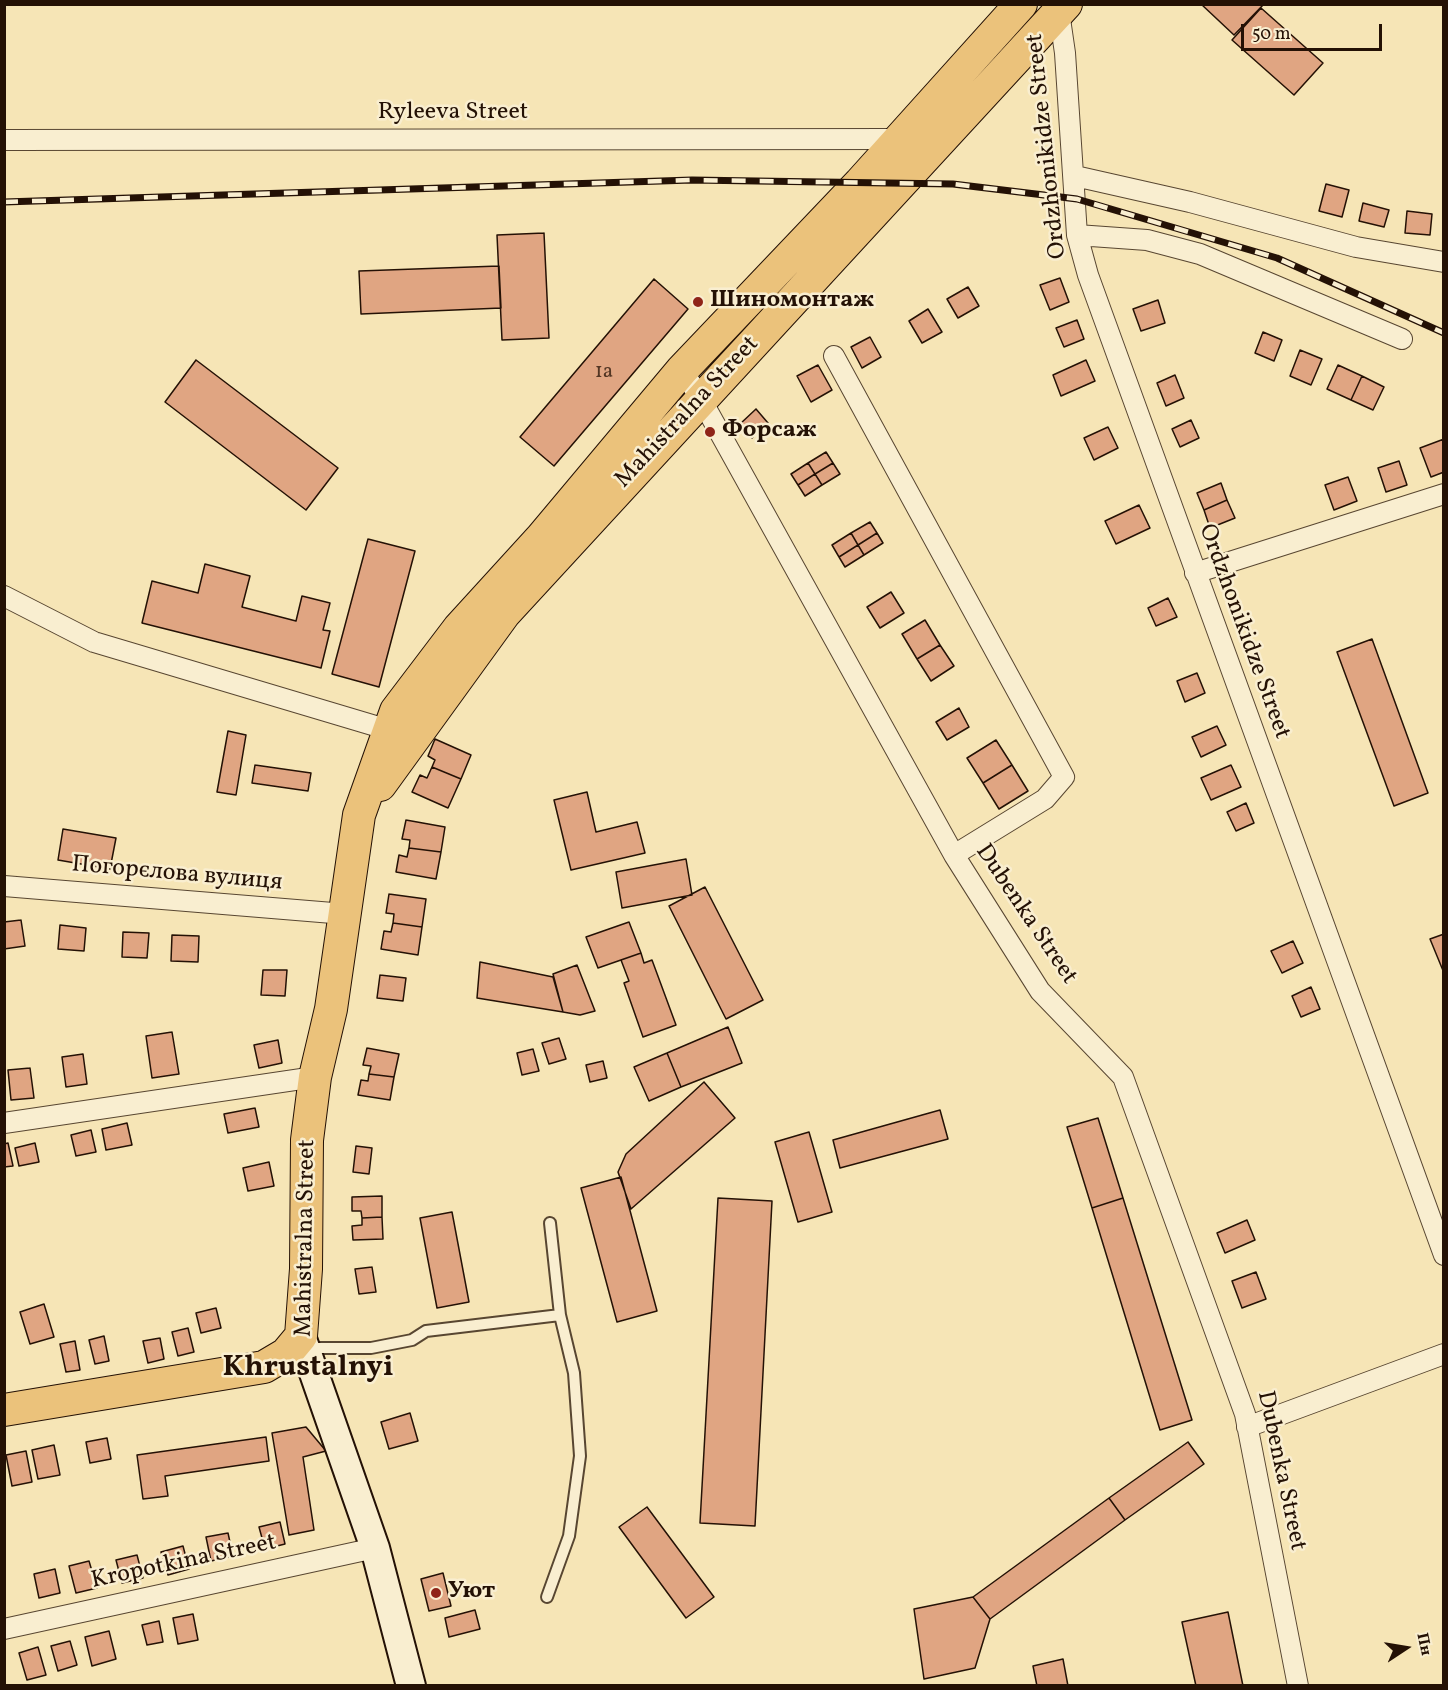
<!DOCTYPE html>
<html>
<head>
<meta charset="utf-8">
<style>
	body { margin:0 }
	#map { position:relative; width:1448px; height:1690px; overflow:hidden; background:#f6e5b6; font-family:Vollkorn,serif }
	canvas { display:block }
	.frame { position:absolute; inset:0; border:6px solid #241105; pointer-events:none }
	.north { position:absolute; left:1376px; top:1618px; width:60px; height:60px; -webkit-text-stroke:4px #f9eed0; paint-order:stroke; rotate:78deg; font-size:16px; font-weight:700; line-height:24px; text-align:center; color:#241105 }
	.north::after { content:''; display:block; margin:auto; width:21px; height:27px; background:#241105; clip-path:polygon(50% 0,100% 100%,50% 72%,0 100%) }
	.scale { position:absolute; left:1241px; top:24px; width:141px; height:27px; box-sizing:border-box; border:3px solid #241105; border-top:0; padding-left:8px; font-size:18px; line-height:21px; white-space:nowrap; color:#241105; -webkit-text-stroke:4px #f9eed0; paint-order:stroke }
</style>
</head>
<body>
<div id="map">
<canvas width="1448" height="1690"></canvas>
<div class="frame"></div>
<div class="north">Пн</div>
<div class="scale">50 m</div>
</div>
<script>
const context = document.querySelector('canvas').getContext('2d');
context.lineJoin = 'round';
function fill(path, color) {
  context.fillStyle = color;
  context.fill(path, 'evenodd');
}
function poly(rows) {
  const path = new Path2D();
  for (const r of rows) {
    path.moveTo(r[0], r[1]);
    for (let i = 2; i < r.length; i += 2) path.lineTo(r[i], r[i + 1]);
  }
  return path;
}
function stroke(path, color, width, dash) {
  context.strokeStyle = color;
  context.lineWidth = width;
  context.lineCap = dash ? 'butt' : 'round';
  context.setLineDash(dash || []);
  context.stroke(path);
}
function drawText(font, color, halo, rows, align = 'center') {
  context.font = font + ' Vollkorn,serif';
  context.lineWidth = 5;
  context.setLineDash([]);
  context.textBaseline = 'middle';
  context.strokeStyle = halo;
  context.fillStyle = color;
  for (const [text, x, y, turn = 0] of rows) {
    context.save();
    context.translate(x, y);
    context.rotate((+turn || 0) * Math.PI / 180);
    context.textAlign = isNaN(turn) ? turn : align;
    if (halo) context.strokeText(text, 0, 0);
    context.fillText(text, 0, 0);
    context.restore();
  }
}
const building = poly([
	[1201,4,1264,4,1234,35,1201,4],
	[1261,8,1323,63,1294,95,1232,40,1261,8],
	[1326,184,1349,190,1342,217,1319,211,1326,184],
	[1363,203,1389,210,1384,227,1359,221,1363,203],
	[1407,211,1432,214,1430,235,1405,233,1407,211],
	[544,233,549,338,502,340,497,235,544,233],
	[499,266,501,308,361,314,359,271,499,266],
	[1060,278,1069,302,1050,310,1040,285,1060,278],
	[654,279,688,309,554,466,520,437,654,279],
	[968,287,979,306,958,318,947,299,968,287],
	[1158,300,1165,323,1141,331,1133,309,1158,300],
	[928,309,942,332,922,343,909,321,928,309],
	[1077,320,1084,339,1064,347,1056,328,1077,320],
	[1263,332,1282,340,1274,361,1255,353,1263,332],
	[870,337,881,357,862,368,851,347,870,337],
	[1300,350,1322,359,1311,385,1290,376,1300,350],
	[196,360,338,468,306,510,165,402,196,360],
	[1086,360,1095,381,1061,396,1053,375,1086,360],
	[818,365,832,390,811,402,797,376,818,365],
	[1338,365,1362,376,1351,400,1327,389,1338,365],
	[1175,375,1184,398,1166,406,1157,383,1175,375],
	[1362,376,1384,387,1373,410,1351,400,1362,376],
	[756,409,768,423,752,438,740,424,756,409],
	[1191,420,1199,438,1180,447,1172,429,1191,420],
	[1108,427,1118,448,1094,460,1084,438,1108,427],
	[1444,439,1444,472,1431,477,1420,448,1444,439],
	[826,452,833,463,815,474,808,463,826,452],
	[1399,461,1407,485,1386,492,1378,468,1399,461],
	[808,463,815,474,798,485,791,474,808,463],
	[833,463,840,474,822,485,815,474,833,463],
	[815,474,822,485,805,496,798,485,815,474],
	[1348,477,1357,501,1334,510,1325,485,1348,477],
	[1221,483,1227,500,1204,510,1197,493,1221,483],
	[1227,500,1235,518,1210,528,1204,510,1227,500],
	[1139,505,1150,528,1116,544,1105,521,1139,505],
	[870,522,877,533,858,545,851,533,870,522],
	[851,533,858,545,839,557,832,545,851,533],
	[877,533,883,543,864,555,858,545,877,533],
	[368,539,415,551,379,687,332,674,368,539],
	[858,545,864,555,845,567,839,557,858,545],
	[205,564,250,576,242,607,296,621,302,596,330,603,323,630,330,631,321,668,142,623,152,581,198,593,205,564],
	[891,592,904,613,880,628,867,607,891,592],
	[1168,598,1177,617,1156,626,1148,608,1168,598],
	[925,620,940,645,917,659,902,634,925,620],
	[1372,639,1428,793,1394,806,1337,652,1372,639],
	[940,645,954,666,931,681,917,659,940,645],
	[1197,673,1205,693,1185,702,1177,681,1197,673],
	[959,708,969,727,947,740,936,722,959,708],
	[1217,726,1226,745,1201,757,1192,737,1217,726],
	[228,731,246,735,236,795,217,792,228,731],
	[435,739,471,755,461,779,432,767,435,760,428,756,435,739],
	[996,740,1012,765,983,783,967,758,996,740],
	[255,765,311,773,308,791,252,783,255,765],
	[1012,765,1028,791,999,809,983,783,1012,765],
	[1231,765,1241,787,1211,800,1201,778,1231,765],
	[432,767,461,779,448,808,412,792,420,775,427,778,432,767],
	[587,792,596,832,637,822,645,853,571,870,554,800,587,792],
	[1246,803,1254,823,1236,831,1227,812,1246,803],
	[406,820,445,827,441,852,409,848,410,840,402,839,406,820],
	[63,829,116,838,110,869,58,860,63,829],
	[409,848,441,852,436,879,396,872,399,855,407,857,409,848],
	[686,859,692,895,622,908,616,872,686,859],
	[705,887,763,1000,726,1019,669,906,705,887],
	[389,894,426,899,422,927,393,923,394,914,386,913,389,894],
	[21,920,25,946,4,949,4,922,21,920],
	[629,922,641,953,598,968,586,937,629,922],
	[393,923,422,927,418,955,381,949,384,931,391,932,393,923],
	[60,925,86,928,84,951,58,949,60,925],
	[123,932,149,933,147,958,122,957,123,932],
	[1444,934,1444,973,1430,939,1444,934],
	[172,935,199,936,198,962,171,961,172,935],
	[1293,941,1303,963,1282,973,1271,951,1293,941],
	[641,953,644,963,652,960,676,1025,643,1037,624,983,629,981,621,960,641,953],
	[480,962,553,977,563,1012,477,998,480,962],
	[577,965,595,1011,580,1015,563,1012,553,974,577,965],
	[263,970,287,970,285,996,261,995,263,970],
	[380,975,406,978,403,1001,377,998,380,975],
	[1311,987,1320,1009,1301,1017,1292,996,1311,987],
	[728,1027,742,1063,681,1087,667,1053,728,1027],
	[172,1032,179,1074,152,1078,146,1036,172,1032],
	[559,1038,566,1059,549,1064,542,1043,559,1038],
	[278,1040,282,1063,259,1068,254,1045,278,1040],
	[367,1048,399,1054,394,1077,369,1074,371,1066,363,1065,367,1048],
	[533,1049,539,1071,522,1075,517,1053,533,1049],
	[667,1053,681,1087,649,1101,634,1067,667,1053],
	[83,1054,87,1084,66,1087,62,1057,83,1054],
	[603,1061,607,1078,590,1082,586,1065,603,1061],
	[30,1068,34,1098,11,1100,8,1070,30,1068],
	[369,1074,394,1077,390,1100,358,1095,361,1080,368,1081,369,1074],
	[704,1082,735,1118,631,1209,618,1172,626,1154,704,1082],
	[255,1108,259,1127,228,1133,224,1114,255,1108],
	[940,1110,948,1139,840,1168,833,1140,940,1110],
	[1098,1118,1123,1198,1092,1208,1067,1127,1098,1118],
	[127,1123,132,1145,106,1150,102,1129,127,1123],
	[91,1130,96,1152,76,1156,71,1135,91,1130],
	[809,1132,832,1212,798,1222,775,1142,809,1132],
	[8,1143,13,1166,4,1167,4,1144,8,1143],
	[35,1143,39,1162,19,1166,15,1148,35,1143],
	[356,1146,372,1148,369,1174,353,1172,356,1146],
	[269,1162,274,1186,248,1191,243,1168,269,1162],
	[621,1177,657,1311,617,1322,581,1188,621,1177],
	[382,1196,382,1217,362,1218,361,1211,352,1211,352,1197,382,1196],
	[718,1198,772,1201,755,1526,700,1523,718,1198],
	[1123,1198,1192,1420,1160,1430,1092,1208,1123,1198],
	[452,1212,469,1302,437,1308,420,1218,452,1212],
	[382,1217,383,1239,353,1240,352,1226,362,1225,362,1218,382,1217],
	[1247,1220,1255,1240,1225,1253,1217,1233,1247,1220],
	[372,1267,376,1292,359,1294,355,1269,372,1267],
	[1256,1272,1266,1299,1242,1308,1232,1281,1256,1272],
	[44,1304,54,1337,30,1344,20,1312,44,1304],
	[216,1308,221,1328,201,1333,196,1313,216,1308],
	[188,1328,194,1352,178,1356,172,1332,188,1328],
	[104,1336,109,1361,95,1364,89,1340,104,1336],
	[160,1338,164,1359,148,1363,143,1341,160,1338],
	[75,1341,80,1370,66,1372,60,1344,75,1341],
	[410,1413,418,1441,389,1449,381,1422,410,1413],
	[306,1427,326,1451,303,1457,314,1530,289,1535,272,1433,306,1427],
	[266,1437,269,1461,165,1476,168,1496,143,1499,137,1455,266,1437],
	[107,1438,111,1459,90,1463,86,1442,107,1438],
	[1188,1442,1204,1464,1125,1520,1109,1498,1188,1442],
	[54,1445,60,1475,38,1479,32,1450,54,1445],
	[26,1451,32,1482,12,1486,6,1455,26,1451],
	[1109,1498,1125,1520,990,1619,973,1597,1109,1498],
	[647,1507,714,1597,686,1618,619,1527,647,1507],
	[280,1522,285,1544,265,1549,259,1527,280,1522],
	[228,1533,233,1556,211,1561,206,1537,228,1533],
	[183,1546,189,1569,168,1575,161,1552,183,1546],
	[137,1555,143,1578,122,1583,116,1560,137,1555],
	[89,1561,97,1588,76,1593,69,1566,89,1561],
	[55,1569,60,1593,39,1598,34,1574,55,1569],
	[443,1573,451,1606,429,1611,421,1579,443,1573],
	[973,1597,990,1619,975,1668,924,1679,914,1609,973,1597],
	[475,1610,480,1629,449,1637,445,1618,475,1610],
	[1228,1612,1243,1686,1196,1686,1182,1622,1228,1612],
	[193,1614,198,1640,178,1644,173,1618,193,1614],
	[159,1621,163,1642,147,1645,142,1625,159,1621],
	[109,1631,116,1659,92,1666,85,1637,109,1631],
	[70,1641,77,1665,58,1671,51,1646,70,1641],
	[38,1647,46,1675,27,1680,19,1653,38,1647],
	[1063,1659,1068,1686,1037,1686,1033,1666,1063,1659]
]);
const lane = poly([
	[306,1348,371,1348,412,1340,426,1331,560,1315],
	[547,1597,569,1536,580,1456,574,1373,560,1315,550,1223]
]);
const street = poly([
	[1059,12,1065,53,1077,235,1088,275,1444,1255],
	[4,140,901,139],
	[1075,176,1190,202,1356,247,1444,262],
	[1077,235,1147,240,1200,254,1402,339],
	[834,356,1064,777,1045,799,954,855],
	[682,370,701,399,954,855,1040,991,1123,1077,1245,1414,1298,1686],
	[1195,573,1444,494],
	[4,596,94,642,389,730],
	[4,886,345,914],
	[4,1123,315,1077],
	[1247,1427,1444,1354],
	[4,1629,375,1548]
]);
const secondary = poly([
	[301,1336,375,1548,411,1686]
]);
const primary = poly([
	[380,785,504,614,1066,4],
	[4,1410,264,1367,286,1354,301,1336,306,1269,307,1140,315,1077,331,1009,359,815,396,711,459,628,542,537,682,370,860,183,1021,4]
]);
const rail = poly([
	[4,202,692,180,953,184,1077,199,1277,258,1444,333]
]);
const markers = [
	[698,302,6,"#8f2418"],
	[710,432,6,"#8f2418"],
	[436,1593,6,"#8f2418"]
];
const numberNames = [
	["1а",604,373]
];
const streetNames = [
	["Ryleeva Street",453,114],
	["Ordzhonikidze Street",1048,146,-96],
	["Mahistralna Street",688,413,-47],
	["Ordzhonikidze Street",1243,632,70],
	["Погорєлова вулиця",177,875,5],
	["Dubenka Street",1025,915,56],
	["Mahistralna Street",307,1238,-89],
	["Dubenka Street",1280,1471,78],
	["Kropotkina Street",184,1563,-12]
];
const poiNames = [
	["Шиномонтаж",710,302],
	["Форсаж",722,432],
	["Уют",448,1593]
];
const districtNames = [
	["Khrustalnyi",308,1369]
];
fill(building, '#e0a582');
stroke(building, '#241105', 1.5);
stroke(lane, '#584631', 14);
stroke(street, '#584631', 22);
stroke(secondary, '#241105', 32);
stroke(primary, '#241105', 34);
stroke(lane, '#f9eed0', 10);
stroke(street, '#f9eed0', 20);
stroke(secondary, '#f9eed0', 28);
stroke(primary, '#ebc27b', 32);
stroke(rail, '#241105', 7);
stroke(rail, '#f9eed0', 4.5, [14]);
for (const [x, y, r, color] of markers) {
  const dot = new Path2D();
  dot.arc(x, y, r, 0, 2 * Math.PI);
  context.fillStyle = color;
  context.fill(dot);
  stroke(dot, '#f9eed0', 2);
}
drawText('21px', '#533624', null, numberNames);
drawText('24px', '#241105', '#f9eed0', streetNames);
drawText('bold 24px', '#241105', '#f9eed0', poiNames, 'left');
drawText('bold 30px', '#241105', '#f9eed0', districtNames);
</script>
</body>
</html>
